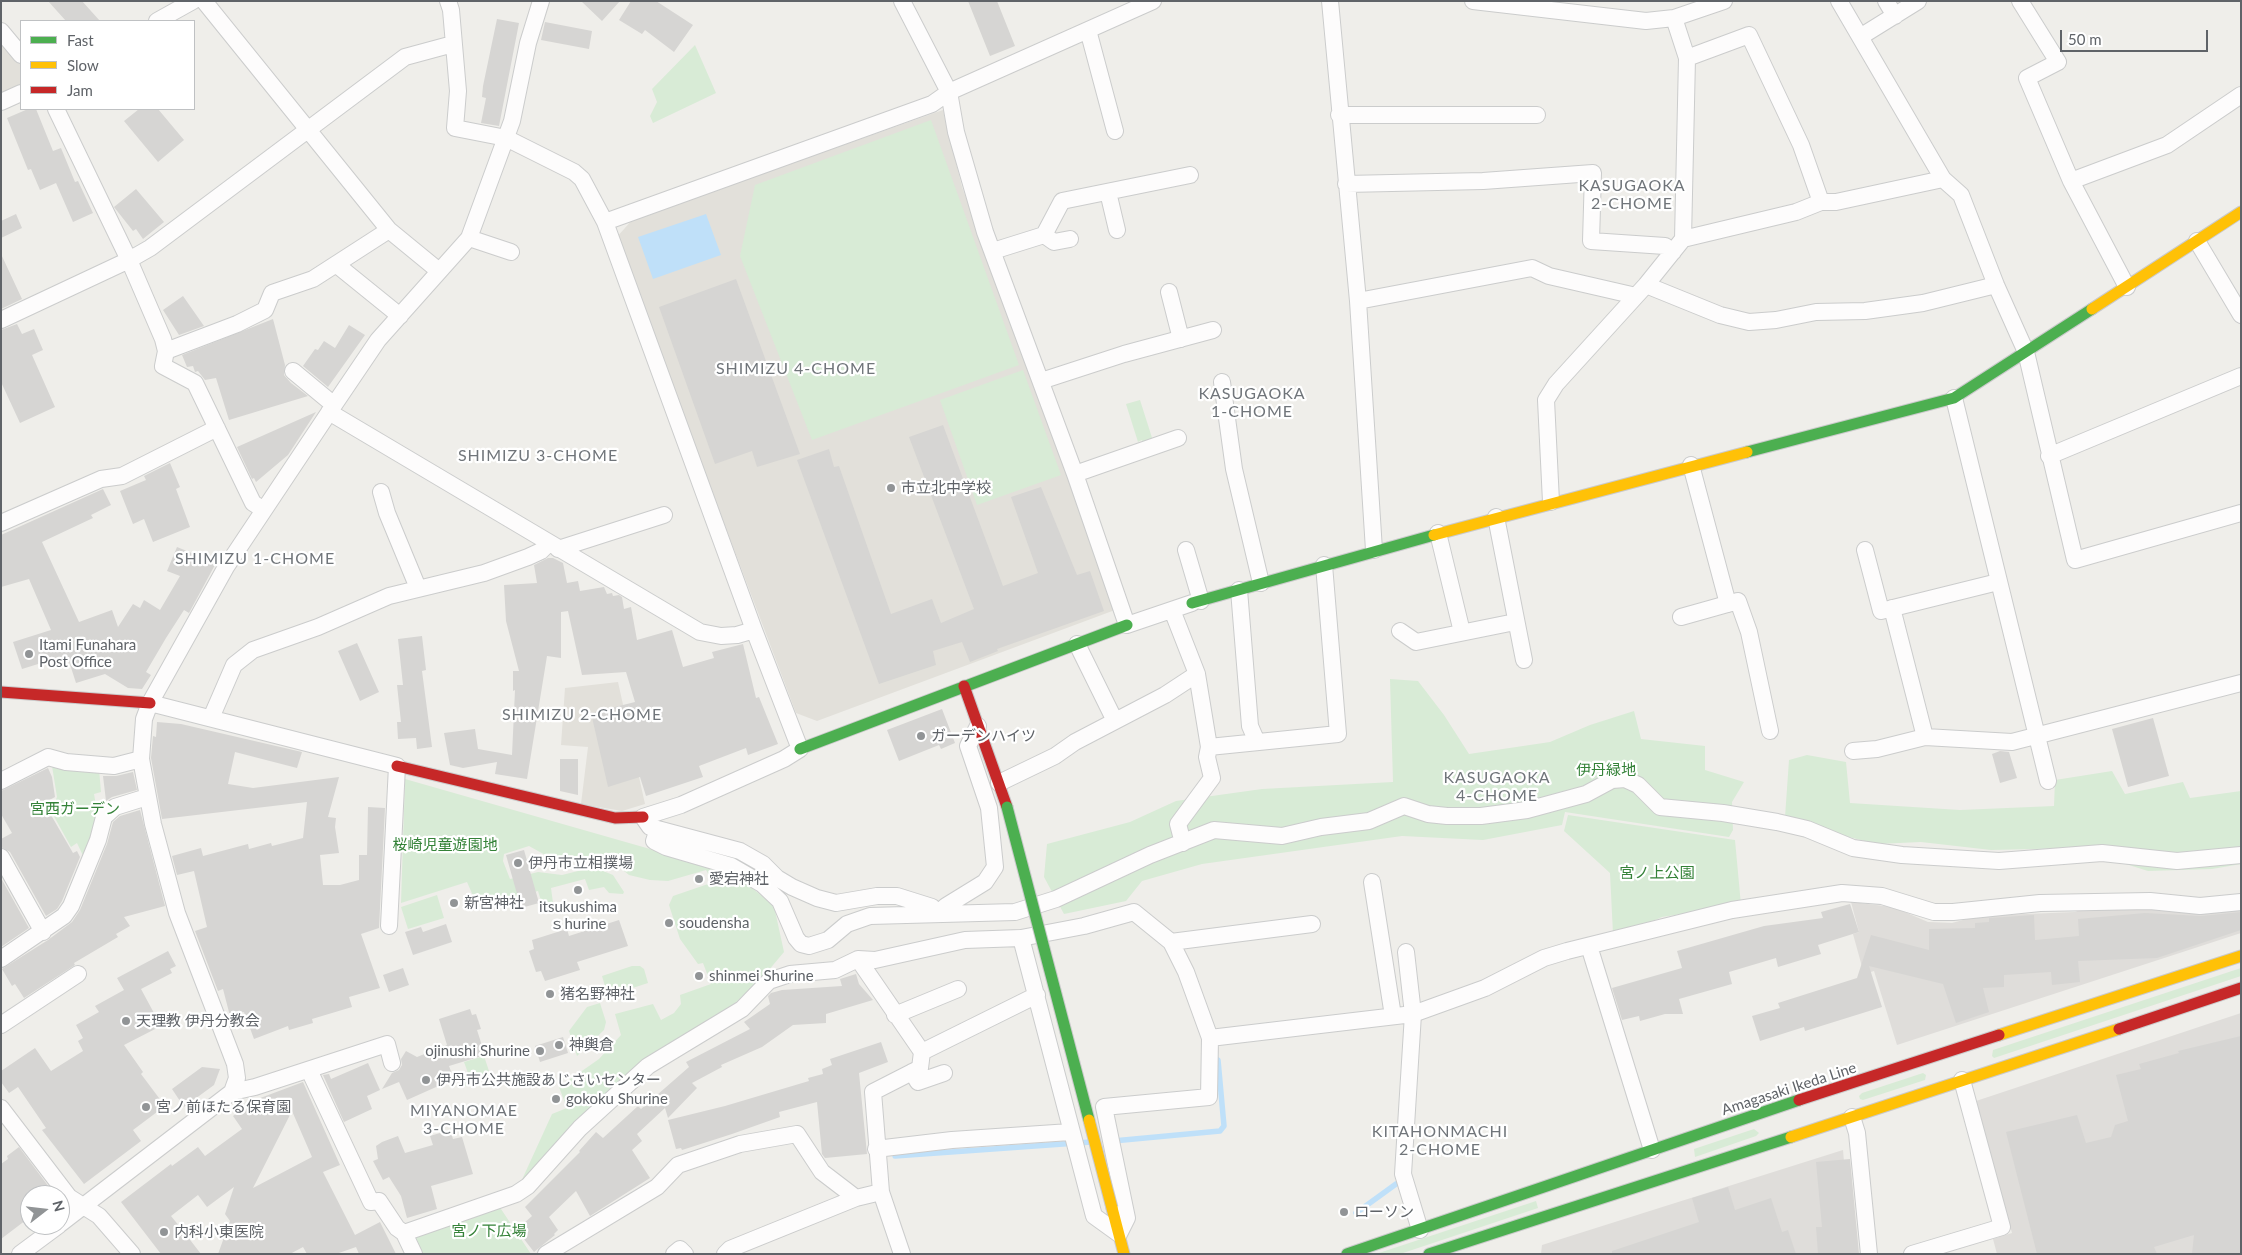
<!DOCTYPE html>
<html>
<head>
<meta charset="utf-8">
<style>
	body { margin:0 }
	#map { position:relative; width:2242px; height:1255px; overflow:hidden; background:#efeeea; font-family:Lato,sans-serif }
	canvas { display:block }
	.frame { position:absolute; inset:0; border:2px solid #5f6368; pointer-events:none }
	.legend { position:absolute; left:20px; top:20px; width:175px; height:90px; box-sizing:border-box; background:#fff; border:1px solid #bfc1c3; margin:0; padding:6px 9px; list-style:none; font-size:15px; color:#5f6368 }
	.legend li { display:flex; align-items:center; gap:10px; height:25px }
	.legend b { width:25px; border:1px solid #bfc1c3 }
	.north { position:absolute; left:20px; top:1185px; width:50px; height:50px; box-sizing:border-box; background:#fff; border:1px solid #bfc1c3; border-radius:50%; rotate:74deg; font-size:14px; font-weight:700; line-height:20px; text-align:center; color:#5f6368 }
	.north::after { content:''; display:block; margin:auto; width:18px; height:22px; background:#919496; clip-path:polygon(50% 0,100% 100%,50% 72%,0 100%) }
	.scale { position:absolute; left:2060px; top:30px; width:148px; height:22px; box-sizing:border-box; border:2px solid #5f6368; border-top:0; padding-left:6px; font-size:15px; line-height:18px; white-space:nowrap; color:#5f6368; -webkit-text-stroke:4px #fff; paint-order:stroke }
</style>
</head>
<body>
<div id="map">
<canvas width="2242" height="1255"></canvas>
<div class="frame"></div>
<ul class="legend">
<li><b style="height:6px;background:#4caf50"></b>Fast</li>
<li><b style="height:6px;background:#ffc107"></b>Slow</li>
<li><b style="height:6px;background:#c62828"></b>Jam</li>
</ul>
<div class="north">N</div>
<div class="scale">50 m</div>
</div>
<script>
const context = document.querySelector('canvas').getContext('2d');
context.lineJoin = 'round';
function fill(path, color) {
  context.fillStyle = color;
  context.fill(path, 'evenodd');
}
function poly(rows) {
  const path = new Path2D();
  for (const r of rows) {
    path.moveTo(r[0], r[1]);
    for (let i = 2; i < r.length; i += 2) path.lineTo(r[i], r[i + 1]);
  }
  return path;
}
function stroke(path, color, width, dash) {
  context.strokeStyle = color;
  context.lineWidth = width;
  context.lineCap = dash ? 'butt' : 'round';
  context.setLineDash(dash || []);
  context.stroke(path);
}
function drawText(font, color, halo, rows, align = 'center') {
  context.font = font + ' Lato,"Noto Sans JP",sans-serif';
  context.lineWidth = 4.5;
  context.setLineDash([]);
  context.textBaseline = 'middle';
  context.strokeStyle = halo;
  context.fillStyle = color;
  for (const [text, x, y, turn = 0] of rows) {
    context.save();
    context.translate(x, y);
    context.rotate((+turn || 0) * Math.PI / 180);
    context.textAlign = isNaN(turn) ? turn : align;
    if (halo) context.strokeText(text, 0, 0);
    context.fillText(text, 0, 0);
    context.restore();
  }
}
const industrial = poly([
	[1851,902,1893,907,1928,922,1952,923,1978,916,2075,912,2083,909,2241,907,2241,933,1897,1045,1874,971,1864,974,1853,934,1859,932],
	[2241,1013,2241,1254,1997,1254,1993,1239,2012,1233,1976,1101],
	[1843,1150,1852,1254,1541,1254,1542,1245]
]);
const education = poly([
	[1,39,21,63,21,87,1,96],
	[943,110,962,187,1028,366,1115,610,817,721,796,713,616,238,633,219],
	[618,682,645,804,622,811,581,804,588,747,561,745,565,688]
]);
const green = poly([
	[695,45,716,93,653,123,650,116,657,102,652,89],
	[931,120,1019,365,812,440,740,256,755,185],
	[1023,370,1061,475,977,505,940,400],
	[1140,400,1154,444,1144,447,1142,440,1138,442,1126,404],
	[1390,679,1418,681,1444,715,1469,754,1550,742,1590,725,1634,711,1641,739,1705,746,1705,770,1744,782,1732,802,1733,830,1729,837,1565,812,1562,825,1483,840,1402,836,1202,864,1142,881,1126,901,1064,914,1044,877,1047,844,1130,822,1176,801,1262,789,1393,782],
	[1807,755,1846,762,1850,803,1960,810,2054,806,2055,780,2112,771,2125,794,2183,782,2190,798,2241,791,2241,864,2212,869,2148,871,2075,848,1991,850,1921,842,1877,844,1829,832,1785,817,1789,760],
	[52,766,99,769,101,792,94,794,97,811,101,810,86,862,77,843,71,847,51,811,57,797],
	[405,779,734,873,774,906,784,952,763,977,718,1019,652,1059,520,1184,552,1114,567,1108,559,1087,599,1059,621,1035,615,1014,653,1004,661,1020,674,1013,681,1004,680,995,711,984,703,963,698,964,680,939,669,905,673,896,711,883,709,875,706,870,668,881,650,880,629,875,613,862,601,857,581,858,564,862,547,856,529,846,504,854,503,861,510,879,538,872,562,875,590,868,598,869,613,875,624,892,623,894,609,893,604,887,589,890,585,879,551,888,553,903,543,907,538,891,478,907,467,882,401,903],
	[1568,815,1735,840,1741,905,1662,917,1637,928,1613,934,1610,873,1564,831],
	[437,895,444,918,408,929,401,907],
	[632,966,640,966,644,969,648,983,608,996,602,976],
	[2241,968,2241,976,1994,1058,1992,1056,1993,1050],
	[600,1003,606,1022,604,1030,577,1056,569,1031,587,1007],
	[484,1056,491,1077,465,1086,461,1075,468,1073,464,1062],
	[1923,1073,1926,1075,1925,1080,1863,1100,1860,1099,1859,1096,1862,1093],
	[1754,1129,1759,1133,1756,1136,1695,1157,1694,1149],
	[1536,1201,1538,1208,1400,1254,1376,1254],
	[499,1206,531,1254,419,1254,414,1238,422,1231]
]);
const water = poly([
	[706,214,721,255,653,279,638,237]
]);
const stream = poly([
	[1113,1141,1220,1131,1224,1126,1218,1060],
	[895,1156,1091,1142],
	[1356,1213,1396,1184]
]);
const building = poly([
	[48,1,82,1,100,21,66,21],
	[581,1,620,1,602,21],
	[631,1,656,1,693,25,674,52,645,30,642,34,619,20],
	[968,1,997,1,1015,46,990,56],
	[497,19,519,23,499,126,481,123,486,98,482,97,483,86],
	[545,22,592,31,589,49,541,40],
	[28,109,36,109,53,151,61,148,75,182,78,181,93,213,73,222,56,183,40,190,31,169,28,170,7,118],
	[139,109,158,109,184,140,158,162,124,121],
	[136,189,164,222,143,239,136,229,133,231,114,207],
	[16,214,22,228,1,238,1,221],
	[1,254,22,299,1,309],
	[736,279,800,454,757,467,752,451,715,464,659,307],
	[183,296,204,326,179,335,163,310],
	[273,319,285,365,284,375,291,383,308,396,229,420,216,378,205,380,198,371,195,372,193,366,187,367,182,355],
	[17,324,22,334,34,329,43,350,32,355,55,407,20,423,1,382,1,330],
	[349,325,365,335,328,387,303,366,315,349,318,350,324,341,335,348],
	[316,412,288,455,256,482,254,478,252,479,237,447],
	[943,425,1003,586,1038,573,1011,497,1041,487,1077,575,1090,571,1104,611,997,649,998,651,970,662,962,642,933,651,936,665,879,684,797,460,829,449,834,467,839,466,891,614,932,599,941,623,974,609,909,437],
	[170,463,180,487,176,489,190,527,153,542,144,519,133,524,120,491,146,480,144,476],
	[103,489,111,505,91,515,93,518,42,542,79,622,112,610,118,627,133,604,140,608,144,600,160,610,180,576,167,571,177,547,216,563,189,613,184,610,166,638,146,672,151,675,142,689,128,688,105,674,76,683,67,655,22,669,13,642,51,630,29,579,1,587,1,535],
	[548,558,553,558,563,563,567,583,578,581,580,591,604,587,607,594,612,593,613,596,619,595,622,597,624,609,631,607,637,640,672,630,683,667,714,658,712,652,743,644,756,698,759,697,778,744,748,755,746,748,699,766,703,777,646,796,640,777,608,787,591,713,635,702,626,672,582,675,568,611,561,612,561,658,547,656,527,779,495,774,497,762,463,768,450,765,444,733,475,729,478,749,512,755,515,690,513,691,513,671,519,671,506,621,504,585,537,583,534,565],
	[422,636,426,670,422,671,432,747,417,749,416,738,398,739,397,722,401,722,397,685,403,685,398,639],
	[357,643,379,692,360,701,338,651],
	[942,709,955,743,941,749,939,745,899,761,887,730],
	[2153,718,2169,776,2128,787,2112,729],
	[157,722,181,724,302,752,297,768,235,752,228,784,253,788,339,777,328,817,336,818,335,827,339,853,320,855,323,885,340,885,359,880,359,855,367,855,368,807,385,808,379,928,361,934,380,988,349,997,352,1007,312,1019,313,1023,289,1030,288,1026,254,1039,244,1012,230,1016,223,989,218,991,195,931,207,927,194,871,177,875,172,856,201,848,203,856,248,844,249,849,271,843,272,846,303,838,307,802,162,819,151,758,153,736,156,737],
	[2000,751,2009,752,2017,778,2000,783,1992,754],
	[560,759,578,759,578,795,560,791],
	[48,768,52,777,55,797,44,803,73,853,77,851,80,857,62,901,57,909,46,916,10,852,1,847,1,839,12,833,1,814,1,791],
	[133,772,137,790,112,797,106,801,103,776,116,776],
	[140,810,165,906,124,917,130,926,116,934,118,937,74,963,75,965,24,998,15,984,12,986,2,969,48,940,72,922,80,910,107,844,113,822,120,816],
	[524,850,539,903,521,908,506,855],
	[1,878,29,928,1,947],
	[1850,904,1859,932,1818,945,1821,954,1778,967,1776,958,1729,972,1732,984,1679,999,1683,1014,1665,1014,1640,1021,1639,1016,1622,1020,1612,988,1682,968,1677,951,1764,926,1823,918,1821,912],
	[2241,912,2241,930,2157,958,2078,961,2080,982,2052,985,2051,972,2004,975,2004,987,1983,988,1989,1012,1956,1023,1943,984,1869,966,1882,1007,1805,1031,1804,1027,1760,1041,1752,1016,1780,1008,1778,1003,1857,978,1871,935,1929,950,1929,929,1975,928,1975,923,1989,922,1989,918,2034,915,2035,940,2079,936,2078,919,2145,913,2201,916],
	[619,920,628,946,577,962,580,970,545,981,541,971,536,972,529,951,534,949,532,940,567,929,569,936],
	[446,924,452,942,413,955,405,932,421,927,423,932],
	[168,951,176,966,170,969,172,973,141,989,161,1026,124,1045,143,1072,141,1074,165,1106,133,1130,141,1141,84,1184,42,1130,46,1128,18,1087,9,1093,1,1082,1,1071,35,1048,51,1071,83,1051,78,1041,83,1038,76,1025,99,1012,95,1006,124,990,117,978],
	[403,968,409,985,389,992,383,975],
	[856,974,859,984,873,1000,826,1014,826,1023,793,1025,762,1047,721,1065,722,1067,692,1083,697,1088,668,1118,665,1108,637,1134,642,1141,632,1150,650,1178,590,1216,576,1191,549,1217,558,1230,554,1234,555,1235,534,1252,520,1234,527,1229,523,1224,532,1216,525,1207,580,1152,579,1151,596,1132,603,1138,638,1106,641,1109,689,1067,686,1062,750,1029,744,1022,770,1004,768,996,771,993,782,990,842,986,840,979],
	[470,1009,472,1015,476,1014,481,1029,477,1030,485,1055,449,1066,454,1079,407,1100,399,1082,382,1089,392,1073,399,1070,402,1065,401,1059,406,1051,417,1057,447,1045,439,1019],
	[2241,1036,2241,1254,2192,1254,2194,1235,2154,1247,2157,1254,2037,1254,2006,1132,2077,1115,2086,1143,2111,1137,2115,1125,2128,1121,2116,1075,2141,1069,2139,1064,2179,1053,2178,1051],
	[563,1037,568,1053,540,1062,535,1046],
	[881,1042,888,1062,859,1073,867,1154,825,1158,822,1154,817,1102,779,1112,780,1117,732,1134,682,1150,681,1148,676,1149,668,1120,725,1106,809,1081,808,1078,823,1074,822,1069,832,1065,830,1059],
	[368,1063,380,1090,367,1096,372,1109,344,1122,323,1075,329,1074,331,1079],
	[202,1067,220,1069,214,1085,184,1107,172,1089],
	[303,1082,340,1165,323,1172,355,1235,380,1222,396,1254,359,1254,356,1247,336,1254,307,1254,303,1247,290,1254,218,1254,230,1221,225,1214,234,1187,207,1207,198,1195,171,1216,180,1227,176,1229,184,1232,201,1254,161,1254,121,1202,171,1164,172,1166,198,1147,205,1156,242,1129,233,1116,255,1100],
	[292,1111,312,1157,253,1188],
	[450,1130,453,1139,462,1137,473,1174,431,1186,437,1209,407,1218,401,1196,389,1177,383,1180,373,1161,378,1159,376,1146,382,1142,398,1136,405,1153,433,1145,430,1136],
	[19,1147,55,1195,30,1195,30,1217,1,1239,1,1164,8,1159,7,1156],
	[1850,1159,1859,1254,1818,1254,1816,1227,1822,1227,1816,1162],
	[1728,1187,1735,1210,1771,1198,1782,1232,1788,1230,1796,1254,1612,1254,1612,1251,1699,1222,1692,1198]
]);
const street = poly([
	[204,1,389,230,439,271],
	[448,1,451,10,458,91,455,128,506,138,574,172,582,179,605,222,754,630,800,749,784,759,681,805,643,817,650,827,740,851,763,864,777,878,792,887,817,898,836,903,877,896,897,896,932,907,937,914,946,906,985,882,995,867,989,808,968,746,978,726],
	[902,1,949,92,956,132,985,232,1075,474,1127,625,1192,603],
	[1330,1,1358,301,1374,550],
	[1473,1,1646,21,1674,18,1724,1],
	[1839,1,1943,179,1961,195,1996,285,2026,352,2075,560,2241,513],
	[1886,1,1895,16],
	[2020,1,2058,62,2027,78,2071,181,2127,287],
	[157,21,193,1],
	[1088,30,1115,131],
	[1,31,21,55],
	[1860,37,1918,1],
	[1687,58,1749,35,1801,145,1821,202],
	[1,102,21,93],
	[56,109,129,260,163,339,166,351,163,366,195,383,253,503,264,510],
	[1339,115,1537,115],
	[2071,181,2167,145,2241,95],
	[1346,184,1483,181,1593,173,1591,241,1665,246,1673,252],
	[1108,192,1117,230],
	[605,222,932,104,949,92,1153,1],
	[1044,235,1054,242,1070,239],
	[469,238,511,252],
	[1683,239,1796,212,1821,202,1836,202,1943,179],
	[2197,241,2241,315],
	[993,251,1044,235,1062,201,1190,175],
	[337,265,400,316],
	[1646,285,1720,315,1749,322,1776,320,1816,312,1865,311,1923,303,1996,285],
	[1169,292,1181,339],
	[1358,301,1532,268,1549,276,1636,296],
	[1,320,129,260,150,248,405,57,453,44],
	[166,351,237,324,265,310,272,293,313,279,389,230],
	[293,371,334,405],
	[1041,381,1124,354,1213,330],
	[1222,382,1234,469,1261,583],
	[1954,398,2048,781],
	[329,412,700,632,721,636,737,635,754,630],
	[2049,456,2241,376],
	[1691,465,1728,604],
	[1075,474,1178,438],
	[381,492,387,513,418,588],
	[1551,502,1546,400,1556,384,1646,285,1683,239,1687,58,1674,18],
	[1496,517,1524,660],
	[1,523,101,479,122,476,217,428],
	[1438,533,1462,632],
	[558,549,664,515],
	[1186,550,1201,601],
	[1865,550,1881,611,1998,582],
	[1239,590,1250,726,1257,742],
	[1892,608,1925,737],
	[1172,610,1197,674,1209,747,1338,734,1324,565],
	[1681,617,1738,601,1749,632,1770,731],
	[1400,631,1416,642,1515,622],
	[1077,644,1115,721],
	[150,703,397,766,389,926],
	[211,718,234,665,253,650,318,627,389,596,484,573,528,557,541,551,549,543],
	[1853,751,1877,749,1925,737,2012,742,2241,683],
	[1,781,48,757,66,762,114,766,141,759],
	[999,783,1055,756,1075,742,1165,695,1197,674],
	[658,829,654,841,666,847,731,866,762,884,780,901,796,938,801,944,809,946,828,940,847,924,870,916,1015,912,1056,899,1150,855,1214,830,1282,836,1321,827,1369,821,1404,806,1428,814,1447,816,1481,816,1527,810,1586,794,1612,780,1625,779,1638,785,1660,807,1723,813,1777,822,1807,829,1853,848,1902,855,1999,861,2102,853,2177,861,2241,855],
	[1183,843,1178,824,1212,778,1207,757,1209,747],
	[1,857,43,932],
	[1372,882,1393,1016],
	[1171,942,1312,924],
	[1589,946,1652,1150],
	[1406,952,1413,1014,1403,1174,1420,1230],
	[1,959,64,916,71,906,98,840,104,817,115,807,147,797],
	[858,959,875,960,965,940,1021,938,1094,1216,1119,1234,1127,1218,1104,1107,1209,1097,1210,1038,1186,972,1171,942,1134,912,1084,926,1021,938],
	[895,1015,958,989],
	[1,1025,78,974],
	[1210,1038,1413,1014,1485,988,1544,958,1567,951,1732,910,1842,893,1882,896,1934,912,1953,912,2040,903,2150,901,2200,906,2241,902],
	[922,1052,1037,995],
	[309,1070,371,1202,379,1201,397,1228,404,1233],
	[912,1072,918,1082,944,1073],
	[232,1092,237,1078,235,1064,177,913,153,824,141,759,144,719,150,703,226,567,334,405,378,340,469,238,512,121,528,43,541,1],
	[1,1108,69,1197,99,1216,132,1254],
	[1852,1117,1857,1133,1869,1254],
	[876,1149,952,1140,1070,1132],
	[60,1224,232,1092,255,1087,387,1044,392,1063],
	[20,1254,59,1225],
	[414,1254,404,1233,516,1194,528,1186,580,1128,648,1066,742,1009,769,981,790,974,835,970,858,959,922,1052,920,1068,873,1092,881,1192,902,1254],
	[546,1254,657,1187,678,1165,740,1144,797,1134,822,1172,856,1198,881,1192],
	[674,1254,680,1249,685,1254],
	[725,1254,730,1249,856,1198],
	[1912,1254,2002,1227,1962,1080]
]);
const fast = poly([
	[1747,452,1954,398,2092,309],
	[1192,603,1434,535],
	[800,749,1127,625],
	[1347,1254,1799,1100],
	[1429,1254,1791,1137]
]);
const slow = poly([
	[2092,309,2241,212],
	[1434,535,1747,452],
	[1999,1035,2241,956],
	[1791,1137,2119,1029],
	[1112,1208,1124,1254]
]);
const jam = poly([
	[964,686,1007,807],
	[1,692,150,703],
	[397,766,615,818,643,817],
	[2119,1029,2241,988],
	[1799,1100,1999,1035]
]);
const fastBridge = poly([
	[1007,807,1089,1120]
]);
const slowBridge = poly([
	[1089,1120,1112,1208]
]);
const markers = [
	[891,488,5,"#919496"],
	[29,654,5,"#919496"],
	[921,736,5,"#919496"],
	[518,863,5,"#919496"],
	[699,879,5,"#919496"],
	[578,890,5,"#919496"],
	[454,903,5,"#919496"],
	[669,923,5,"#919496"],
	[699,976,5,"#919496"],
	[550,994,5,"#919496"],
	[126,1021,5,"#919496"],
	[559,1045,5,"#919496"],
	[540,1051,5,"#919496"],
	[426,1080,5,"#919496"],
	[556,1099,5,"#919496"],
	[146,1107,5,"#919496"],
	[1344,1212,5,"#919496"],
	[164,1232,5,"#919496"]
];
const poiNames = [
	["市立北中学校",901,488],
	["Itami Funahara",39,645],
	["Post Office",39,662],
	["ガーデンハイツ",931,736],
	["伊丹市立相撲場",528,863],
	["愛宕神社",709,879],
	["新宮神社",464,903],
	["itsukushima",578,907,"center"],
	["ｓhurine",578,924,"center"],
	["soudensha",679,923],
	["shinmei Shurine",709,976],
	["猪名野神社",560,994],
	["天理教 伊丹分教会",136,1021],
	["神輿倉",569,1045],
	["ojinushi Shurine",530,1051,"right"],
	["伊丹市公共施設あじさいセンター",436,1080],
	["gokoku Shurine",566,1099],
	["宮ノ前ほたる保育園",156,1107],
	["ローソン",1354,1212],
	["内科小東医院",174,1232]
];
const parkNames = [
	["伊丹緑地",1606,770],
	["宮西ガーデン",75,809],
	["桜崎児童遊園地",445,845],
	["宮ノ上公園",1657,873],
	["宮ノ下広場",489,1231]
];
const streetNames = [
	["Amagasaki Ikeda Line",1789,1089,-18]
];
const neighbourhoodNames = [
	["KASUGAOKA",1632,186],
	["2-CHOME",1632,204],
	["SHIMIZU 4-CHOME",796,369],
	["KASUGAOKA",1252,394],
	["1-CHOME",1252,412],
	["SHIMIZU 3-CHOME",538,456],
	["SHIMIZU 1-CHOME",255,559],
	["SHIMIZU 2-CHOME",582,715],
	["KASUGAOKA",1497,778],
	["4-CHOME",1497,796],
	["MIYANOMAE",464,1111],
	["3-CHOME",464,1129],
	["KITAHONMACHI",1440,1132],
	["2-CHOME",1440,1150]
];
fill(industrial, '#dfddda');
fill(education, '#e2e0da');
fill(green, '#d8ebd6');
fill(water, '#bfe0f9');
stroke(stream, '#bfe0f9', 5.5);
fill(building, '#d6d5d3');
stroke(street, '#cbcccc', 18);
stroke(fast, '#cacacb', 13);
stroke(slow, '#cacacb', 13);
stroke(jam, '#cacacb', 13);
stroke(street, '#fdfcfc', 16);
stroke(fast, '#4caf50', 11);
stroke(slow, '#ffc107', 11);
stroke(jam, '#c62828', 11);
stroke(fastBridge, '#cacacb', 13, []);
stroke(slowBridge, '#cacacb', 13, []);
stroke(fastBridge, '#4caf50', 11);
stroke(slowBridge, '#ffc107', 11);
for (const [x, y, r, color] of markers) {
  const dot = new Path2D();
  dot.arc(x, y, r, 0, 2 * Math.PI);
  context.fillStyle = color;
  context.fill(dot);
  stroke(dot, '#fff', 2);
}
drawText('15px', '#5f6368', '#fff', poiNames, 'left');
drawText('15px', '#348238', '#fff', parkNames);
drawText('15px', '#5f6368', '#fff', streetNames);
context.letterSpacing = '1px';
drawText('16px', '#70757a', '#fff', neighbourhoodNames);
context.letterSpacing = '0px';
</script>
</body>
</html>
